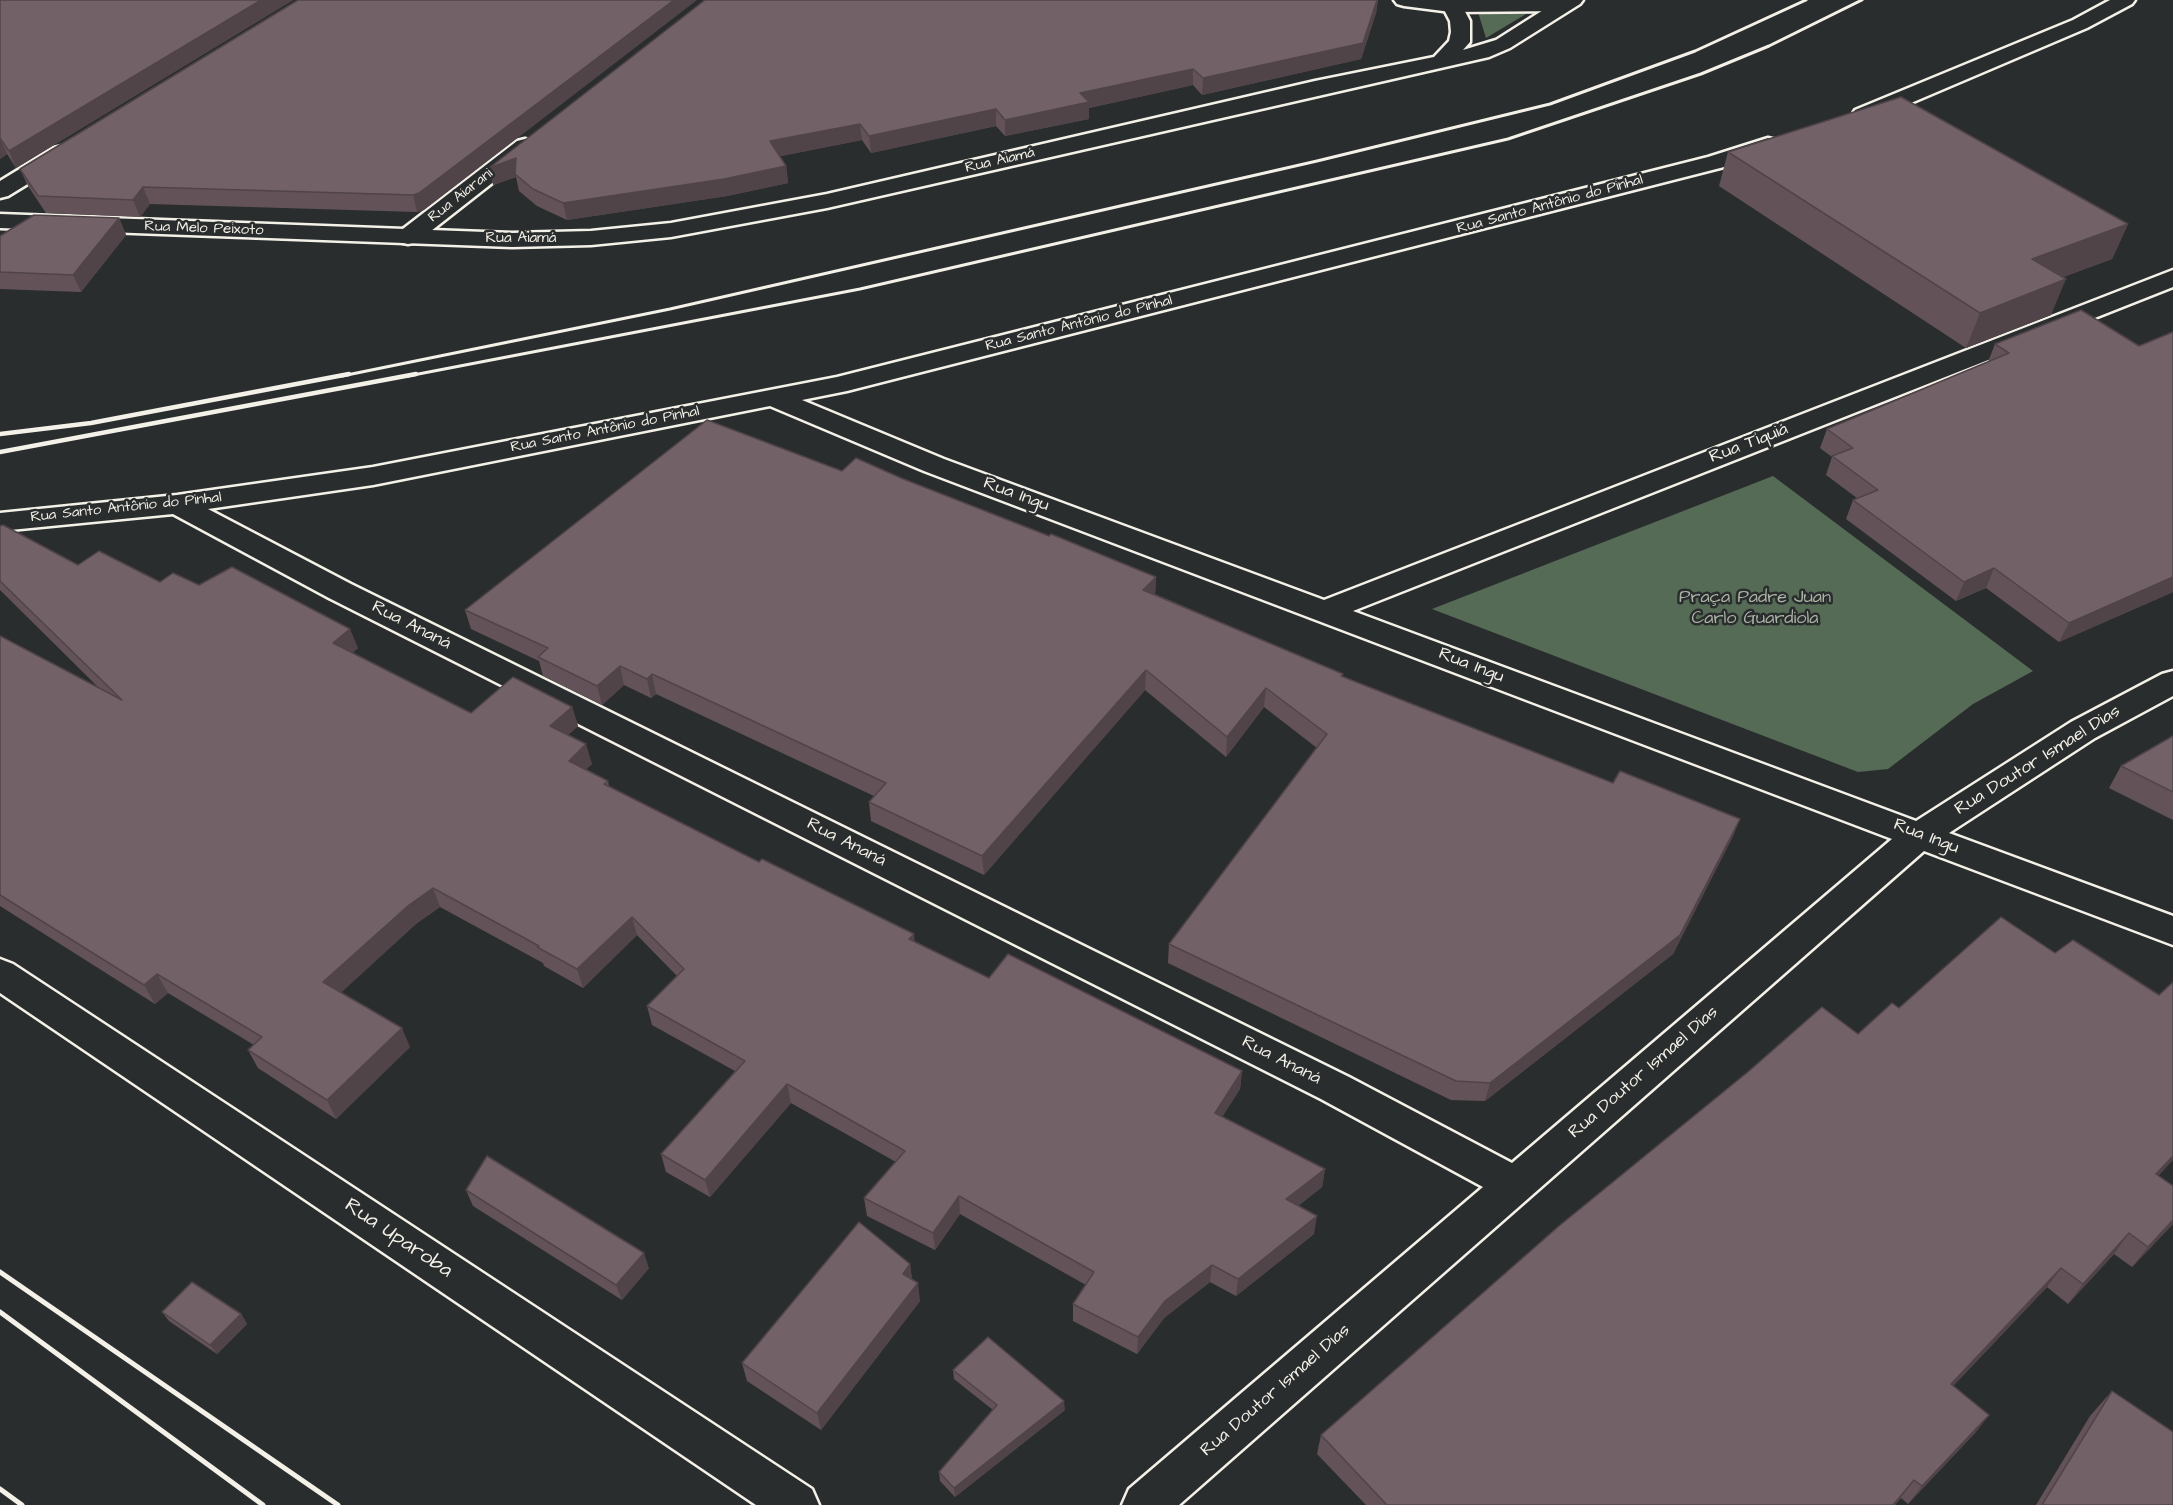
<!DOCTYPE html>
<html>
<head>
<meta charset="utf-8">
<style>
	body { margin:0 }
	canvas { display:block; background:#2a2d2e }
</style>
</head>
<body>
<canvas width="2173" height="1505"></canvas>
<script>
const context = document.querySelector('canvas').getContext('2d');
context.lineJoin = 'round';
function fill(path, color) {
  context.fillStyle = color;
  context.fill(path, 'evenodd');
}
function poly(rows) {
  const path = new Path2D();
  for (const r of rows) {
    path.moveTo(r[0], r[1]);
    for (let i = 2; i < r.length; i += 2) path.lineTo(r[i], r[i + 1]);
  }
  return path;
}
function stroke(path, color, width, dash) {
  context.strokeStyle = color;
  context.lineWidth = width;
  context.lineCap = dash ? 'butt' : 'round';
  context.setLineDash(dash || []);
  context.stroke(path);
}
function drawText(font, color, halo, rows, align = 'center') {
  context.font = font + ' "Architects Daughter",sans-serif';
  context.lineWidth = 5;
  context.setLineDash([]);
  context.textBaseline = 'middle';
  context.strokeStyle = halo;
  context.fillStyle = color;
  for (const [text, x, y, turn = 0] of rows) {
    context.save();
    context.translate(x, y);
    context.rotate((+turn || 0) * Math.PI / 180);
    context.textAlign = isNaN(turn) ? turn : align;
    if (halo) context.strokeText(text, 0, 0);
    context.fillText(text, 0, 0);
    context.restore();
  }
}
const green = poly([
	[1478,12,1526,14,1486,38],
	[1773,476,2033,671,1973,704,1888,769,1858,772,1432,609]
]);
const street = poly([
	[1394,0,1569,0,1574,5,1571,9,1564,11,1451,12,1404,6,1397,4,1394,0],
	[2110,0,2135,0,2132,4,2087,28,1871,120,1863,122,1855,120,1852,115,1855,110,2073,20,2110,0],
	[1768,138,1776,140,1779,145,1776,150,1724,167,847,391,802,400,944,459,1324,600,2173,270,2173,287,1353,611,1916,821,2071,722,2162,674,2173,671,2173,696,2095,738,1949,833,2173,916,2173,945,1924,851,1179,1505,1122,1505,1129,1489,1483,1187,1321,1099,329,598,173,514,0,531,0,513,177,495,373,467,837,377,1708,157,1768,138],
	[770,406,924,471,1892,839,1512,1163,1349,1077,351,584,208,509,373,485,770,406],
	[525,139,533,141,536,146,533,151,417,242,408,244,399,242,396,237,399,232,517,141,525,139],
	[62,146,70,148,73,153,70,158,8,196,0,198,0,181,54,148,62,146],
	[0,959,13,964,812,1489,819,1505,756,1505,0,993,0,959]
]);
const secondary = poly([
	[1439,0,1459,0,1470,21,1470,42,1463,50,1496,40,1559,0,1583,0,1580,4,1510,48,1489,57,827,208,671,237,591,245,512,247,0,228,0,214,512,233,591,231,671,223,827,194,1315,81,1434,57,1449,41,1451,32,1450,21,1439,0]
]);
const railFar2 = poly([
	[342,376,670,309,1317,161,1550,104,1695,51,1806,0],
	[408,376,860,289,1508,139,1701,74,1769,46,1862,0]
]);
const railFar1 = poly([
	[0,434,91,423,349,374],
	[0,452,416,374]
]);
const rail = poly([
	[0,1272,338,1505],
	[0,1312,263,1505],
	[0,1489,22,1505]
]);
const wall = poly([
	[0,0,293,0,16,168,7,154,0,159],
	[298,0,424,210,417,212,150,204,140,217,46,213,28,186,20,169],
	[705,0,1378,0,1376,13,1361,59,1202,95,1193,85,1089,108,1089,119,1005,136,996,126,871,153,862,140,780,156,786,166,788,183,727,196,567,220,537,206,519,191,516,177,493,185],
	[1728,152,2128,224,2112,259,2063,277,2051,315,1966,348,1719,186],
	[119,218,126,235,81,292,0,289,0,236],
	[2081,310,2173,592,2059,642,1986,588,1956,601,1846,519,1853,500,1857,498,1826,475,1832,457,1820,448,1827,429,1988,362,1995,344],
	[842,471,901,478,1156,577,1155,594,1343,674,1342,677,1613,783,1740,819,1732,838,1673,954,1485,1101,1451,1100,1168,963,1169,944,1317,748,1264,707,1226,757,1145,690,984,875,871,821,869,802,874,796,656,694,651,698,624,685,602,705,543,676,539,661,471,629,465,610],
	[0,526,78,565,160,582,199,585,358,648,352,653,471,713,572,707,578,726,568,735,592,764,586,769,608,781,609,786,915,942,989,978,1242,1071,1240,1089,1222,1117,1325,1169,1322,1187,1298,1206,1314,1234,1236,1296,1210,1282,1164,1318,1137,1354,1073,1321,1073,1304,1086,1285,960,1214,935,1250,867,1216,864,1198,896,1162,791,1103,710,1197,666,1172,661,1154,735,1071,652,1025,647,1006,677,976,637,935,583,988,544,966,543,963,440,907,417,923,341,992,410,1047,336,1119,258,1068,248,1050,254,1045,168,993,155,1004,0,906,0,636,100,689,0,590],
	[2173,736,2173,820,2109,788,2121,766],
	[1858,1034,2158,1176,2173,1186,2173,1224,2132,1267,2114,1254,2068,1304,2047,1287,1953,1386,1989,1415,1975,1433,1908,1504,1901,1498,1895,1505,1366,1505,1317,1454,1321,1435],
	[466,1190,649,1268,622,1300,473,1206],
	[910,1264,912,1280,920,1301,821,1430,747,1381,742,1363],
	[162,1312,241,1314,247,1324,217,1354,169,1321],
	[953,1370,1065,1410,955,1497,940,1481,939,1472,993,1410,954,1379],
	[2112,1391,2173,1505,2036,1505,2090,1416]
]);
const shadedWall = poly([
	[261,0,293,0,16,168,9,151],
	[674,0,697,0,424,210,417,212,413,195],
	[1378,0,1376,13,1361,59,1202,95,1203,78],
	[1193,69,1193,85,1089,108,1089,119,1005,136,1005,120,1080,93],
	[996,109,996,126,871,153,869,136],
	[860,124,862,140,772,158,770,141],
	[0,138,7,154,0,159],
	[516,158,516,177,493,185,489,168],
	[786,166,788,183,727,196,567,220,563,203],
	[143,187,150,204,140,217,133,200],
	[119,218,126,235,81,292,73,275],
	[2128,224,2112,259,2018,294,2032,259],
	[2066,279,2051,315,1966,348,1980,313],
	[1994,568,1986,588,1956,601,1964,582],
	[1156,577,1155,596,1143,590],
	[2173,577,2173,592,2059,642,2069,623],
	[350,629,358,648,340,662,333,643],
	[620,666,624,685,602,705,597,686],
	[1146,670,1145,690,984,875,982,856],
	[652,674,656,694,651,698,647,679],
	[1266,688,1264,707,1226,757,1227,737],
	[572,707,578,726,556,746,550,726],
	[586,744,592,764,574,780,569,761],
	[1740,819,1732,838,1673,954,1485,1101,1490,1083],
	[433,888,440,907,417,923,332,1001,323,982,409,905],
	[632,917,637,935,583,988,577,969],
	[914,934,916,953,909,939],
	[157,974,168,993,155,1004,144,985],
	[402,1028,410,1047,336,1119,327,1100],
	[1242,1071,1240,1089,1213,1131,1215,1113],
	[787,1084,791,1103,710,1197,705,1180],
	[2173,1156,2173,1160,2141,1195,2156,1174],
	[1325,1169,1322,1187,1284,1217,1286,1199],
	[959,1196,960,1214,935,1250,933,1233],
	[1317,1216,1314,1234,1236,1296,1238,1279],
	[2173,1220,2173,1224,2132,1267,2148,1247],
	[2129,1233,2114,1254,2068,1304,2083,1284],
	[644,1253,649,1268,622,1300,616,1285],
	[910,1264,912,1282,903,1274],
	[1212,1265,1210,1282,1164,1318,1137,1354,1138,1337,1165,1301],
	[2061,1268,2047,1287,1937,1403,1951,1384],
	[918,1283,920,1301,821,1430,817,1413],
	[241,1314,247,1324,217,1354,210,1345],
	[1064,1401,1065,1410,955,1497,954,1488],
	[1989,1415,1975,1433,1908,1504,1922,1486],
	[1914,1480,1895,1505,1893,1505]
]);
const building = poly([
	[0,0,261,0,9,151,0,138,0,0],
	[298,0,674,0,419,193,413,195,143,187,133,200,38,196,20,169,298,0],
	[705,0,1377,0,1363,43,1203,78,1193,69,1080,93,1089,102,1005,120,996,109,869,136,860,124,770,141,786,166,724,179,563,203,533,189,515,174,516,158,489,168,705,0],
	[1901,97,2128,224,2032,259,2066,279,1980,313,1728,152,1901,97],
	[34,215,119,218,73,275,0,272,0,236,34,215],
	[2081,310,2139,346,2173,332,2173,577,2069,623,1994,568,1964,582,1853,500,1878,490,1832,456,1853,448,1827,429,2009,353,1995,344,2081,310],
	[707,420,842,471,856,458,901,478,1049,536,1051,534,1156,577,1143,590,1343,674,1341,676,1613,783,1620,771,1740,819,1680,935,1490,1083,1456,1081,1169,944,1327,734,1266,688,1227,737,1146,670,982,856,869,802,886,783,652,674,647,679,620,666,597,686,538,657,548,648,465,610,707,420],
	[3,525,78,565,99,551,160,582,173,573,199,585,232,567,350,629,333,643,471,713,513,677,572,707,550,726,586,744,569,761,608,781,604,784,759,862,762,859,914,934,909,939,989,978,1008,954,1242,1071,1215,1113,1325,1169,1286,1199,1317,1216,1238,1279,1212,1265,1165,1301,1138,1337,1073,1304,1094,1272,959,1196,933,1233,864,1198,905,1151,787,1084,705,1180,661,1154,745,1061,647,1006,684,969,632,917,577,969,537,947,539,946,433,888,409,905,323,982,402,1028,327,1100,248,1050,262,1037,157,974,144,985,0,895,0,636,122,700,0,581,0,526,3,525],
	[2173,736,2173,792,2121,766,2173,736],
	[2001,917,2055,953,2073,940,2159,995,2173,982,2173,1156,2156,1174,2173,1186,2173,1220,2148,1247,2129,1233,2083,1284,2061,1268,1951,1384,1989,1415,1922,1486,1914,1480,1893,1505,1387,1505,1321,1435,1559,1226,1749,1071,1822,1007,1858,1034,1892,1003,1899,1008,2001,917],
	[487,1156,644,1253,616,1285,466,1190,487,1156],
	[859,1222,910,1264,903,1274,918,1283,817,1413,742,1363,859,1222],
	[192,1282,241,1314,210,1345,162,1312,192,1282],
	[988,1337,1064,1401,954,1488,939,1472,997,1405,953,1370,988,1337],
	[2112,1391,2173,1432,2173,1505,2042,1505,2112,1391]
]);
const farStreetnames = [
	["Rua Aiamá",1000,161,-13],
	["Rua Aiarani",461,196,-38],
	["Rua Santo Antônio do Pinhal",1550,205,-15],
	["Rua Melo Peixoto",204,229,2],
	["Rua Aiamá",521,239],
	["Rua Santo Antônio do Pinhal",1079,324,-14],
	["Rua Santo Antônio do Pinhal",605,430,-11],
	["Rua Santo Antônio do Pinhal",126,508,-6]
];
const streetNames = [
	["Rua Tiquiá",1749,444,-21],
	["Rua Ingu",1016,495,20],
	["Rua Ananá",411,626,27],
	["Rua Ingu",1471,666,21],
	["Rua Doutor Ismael Dias",2038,761,-32],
	["Rua Ingu",1926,837,21],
	["Rua Ananá",846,843,27],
	["Rua Ananá",1281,1061,27],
	["Rua Doutor Ismael Dias",1644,1073,-41],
	["Rua Doutor Ismael Dias",1276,1391,-41]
];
const parkNames = [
	["Praça Padre Juan",1755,598],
	["Carlo Guardiola",1755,619]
];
const nearStreetnames = [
	["Rua Uparoba",398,1239,34]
];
fill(green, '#566b56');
stroke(street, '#f4f1e8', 5);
stroke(secondary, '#f4f1e8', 5);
fill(street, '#2a2d2e');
fill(secondary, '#2a2d2e');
stroke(railFar2, '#f4f1e8', 3);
stroke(railFar1, '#f4f1e8', 4.5);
stroke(rail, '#f4f1e8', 5);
fill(wall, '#635359');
fill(shadedWall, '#504449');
fill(building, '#736168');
stroke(building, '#504449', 1.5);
drawText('15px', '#f4f1e8', '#2a2d2e', farStreetnames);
drawText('18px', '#f4f1e8', '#2a2d2e', streetNames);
drawText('18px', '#adb5a6', '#2a2d2e', parkNames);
drawText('21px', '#f4f1e8', '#2a2d2e', nearStreetnames);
</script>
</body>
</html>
